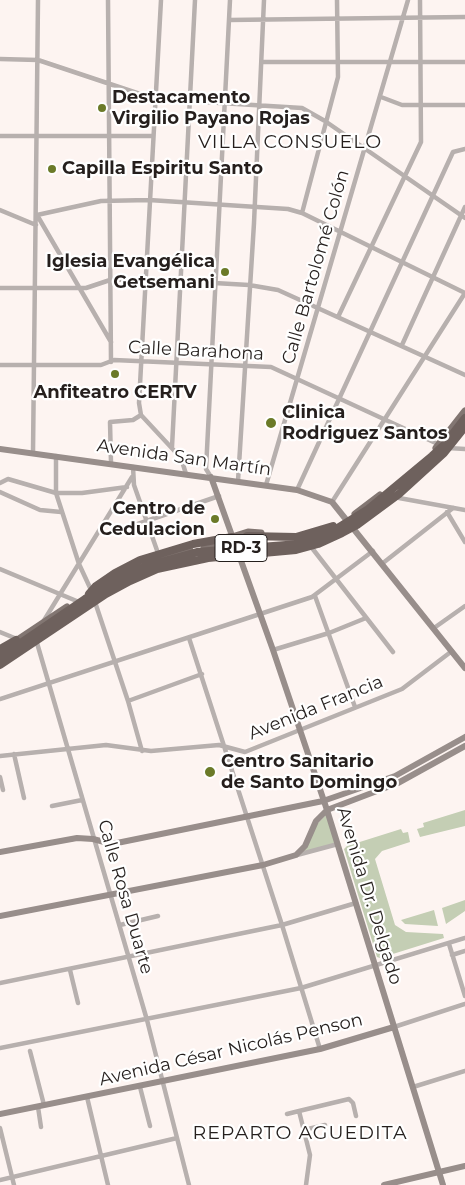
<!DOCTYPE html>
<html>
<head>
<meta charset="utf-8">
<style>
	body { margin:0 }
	canvas { display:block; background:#fdf4f1 }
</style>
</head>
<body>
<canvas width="465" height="1185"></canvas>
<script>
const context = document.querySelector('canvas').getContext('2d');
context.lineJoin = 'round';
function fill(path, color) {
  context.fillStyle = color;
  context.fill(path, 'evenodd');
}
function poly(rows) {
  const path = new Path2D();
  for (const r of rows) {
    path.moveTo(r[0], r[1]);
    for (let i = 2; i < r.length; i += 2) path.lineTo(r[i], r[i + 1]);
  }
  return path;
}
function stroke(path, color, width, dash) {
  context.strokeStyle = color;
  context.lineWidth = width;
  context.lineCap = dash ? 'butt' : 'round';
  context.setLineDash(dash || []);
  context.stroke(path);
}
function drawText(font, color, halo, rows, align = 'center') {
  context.font = font + ' Montserrat,sans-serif';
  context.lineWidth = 4.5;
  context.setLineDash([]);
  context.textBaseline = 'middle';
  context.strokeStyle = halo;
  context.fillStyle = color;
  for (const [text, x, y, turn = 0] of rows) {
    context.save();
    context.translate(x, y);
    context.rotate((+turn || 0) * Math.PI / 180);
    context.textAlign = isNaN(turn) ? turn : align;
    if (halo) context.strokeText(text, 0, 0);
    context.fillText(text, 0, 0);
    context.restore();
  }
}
const green = poly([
	[465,810,465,826,420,837,417,829,424,827,423,823],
	[327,814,336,843,303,852,314,827],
	[401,829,403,833,408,832,410,842,382,851,375,859,395,925,406,932,443,934,444,938,380,958,377,957,344,849,347,846],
	[465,900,465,911,446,924,442,908],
	[434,910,438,926,405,924,401,920]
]);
const minor = poly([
	[108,0,111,362],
	[229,20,465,17],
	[0,59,38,60,155,99,302,108,325,121,465,218],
	[262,62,465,62],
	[381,97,402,105,465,105],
	[0,136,152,136],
	[0,210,36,225],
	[302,213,338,77,337,0],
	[0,288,86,288,110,280,145,279,249,285,278,290,465,375],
	[338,317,421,142,420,0],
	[111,342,37,215,101,201,149,200,288,209,302,213,465,293],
	[402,345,465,207],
	[0,365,101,365,114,360,271,367,440,445],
	[141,415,139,403,161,0],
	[141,415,181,458,186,474],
	[172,447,195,0],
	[448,448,465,449],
	[33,453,38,0],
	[56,456,56,493,79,564,92,592],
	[111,463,110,422,133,420,141,415],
	[133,467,134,485,159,556],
	[211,477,206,469,230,0],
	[238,481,254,223,264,0],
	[0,483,8,479,56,493,82,493,127,487],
	[266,485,408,0],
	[297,490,453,152,465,149],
	[0,492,40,510,61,512],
	[399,498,465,510],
	[332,502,465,293],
	[447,512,465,542],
	[132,526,219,496],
	[312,548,393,652],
	[383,563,453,508],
	[0,569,79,602],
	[315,596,355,707],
	[94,599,128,701,142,751],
	[43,622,132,477],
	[434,628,465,606],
	[0,632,17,639],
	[189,638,282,925,320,1049],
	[34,642,37,643,147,1020,189,1185],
	[273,650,329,633,366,618],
	[0,699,312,597,373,551],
	[128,701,202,674],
	[14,754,24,798],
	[0,756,106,745,151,751,219,745,245,752,402,689,452,651],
	[0,777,3,790],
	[52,806,82,800],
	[297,855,338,844],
	[120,925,158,916],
	[449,944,465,996],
	[452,955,465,951],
	[70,970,78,1003],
	[0,983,282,925,356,903],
	[394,1027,465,1004],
	[0,1048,301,988,465,938],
	[30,1051,44,1105],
	[140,1087,150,1126],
	[413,1087,465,1071],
	[87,1097,108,1185],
	[38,1107,41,1127],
	[287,1114,299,1111],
	[0,1128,14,1185],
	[304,1130,325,1125],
	[0,1180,177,1138],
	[306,1185,310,1155,299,1111,349,1099,353,1103,356,1116]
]);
const secondary = poly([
	[0,449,297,490,332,502,465,668],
	[211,477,273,650,327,810,443,1185],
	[0,852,77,838,93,839,112,844,323,801,395,776,465,737],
	[0,916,263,865,296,855,305,846,316,821,327,810,398,783,465,746],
	[0,1114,320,1049,394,1027],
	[384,1185,465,1166]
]);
const primary = poly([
	[436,448,465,411],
	[355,514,380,495],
	[232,537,248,532,261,533],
	[204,548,238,545],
	[131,567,190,550],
	[13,643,67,607]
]);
const motorway = poly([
	[235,545,247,536,296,537,333,526],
	[89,594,96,586,115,573,140,560,193,544,232,537],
	[0,649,16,640],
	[0,657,85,599,116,580,146,566,197,552,286,545,328,534,367,510,432,456,444,445,465,418],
	[0,665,106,594,130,581,157,569,208,558,296,550,318,544,342,533,357,525,399,494,444,453,465,427]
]);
const markers = [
	[102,108,5,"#6b7a28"],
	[52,169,5,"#6b7a28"],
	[225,272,5,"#6b7a28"],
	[115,374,5,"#6b7a28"],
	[271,423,6,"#6b7a28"],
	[215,519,5,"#6b7a28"],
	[210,772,6,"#6b7a28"]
];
const shields = [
	[241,548,52]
];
const shieldNames = [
	["RD-3",241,548]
];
const poiNames = [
	["Destacamento",112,98],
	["Virgilio Payano Rojas",112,119],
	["Capilla Espiritu Santo",62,169],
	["Iglesia Evangélica",215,262,"right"],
	["Getsemani",215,283,"right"],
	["Anfiteatro CERTV",115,393,"center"],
	["Clinica",282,413],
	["Rodriguez Santos",282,434],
	["Centro de",205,509,"right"],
	["Cedulacion",205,530,"right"],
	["Centro Sanitario",221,762],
	["de Santo Domingo",221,783]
];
const streetNames = [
	["Calle Bartolomé Colón",316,267,-74],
	["Calle Barahona",196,351,3],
	["Avenida San Martín",184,458,8],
	["Avenida Francia",316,708,-22],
	["Avenida Dr. Delgado",369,896,73],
	["Calle Rosa Duarte",125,897,74],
	["Avenida César Nicolás Penson",231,1050,-13]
];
const neighbourhoodNames = [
	["VILLA CONSUELO",290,142],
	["REPARTO AGUEDITA",300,1133]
];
fill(green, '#c4ceb4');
stroke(minor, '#b7b0ae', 4.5);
stroke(secondary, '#988e8b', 6);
stroke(primary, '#827672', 7);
stroke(motorway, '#6e615d', 8);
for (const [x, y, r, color] of markers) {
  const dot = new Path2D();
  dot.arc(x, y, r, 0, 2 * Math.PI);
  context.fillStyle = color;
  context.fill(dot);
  stroke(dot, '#fff', 2);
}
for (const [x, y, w] of shields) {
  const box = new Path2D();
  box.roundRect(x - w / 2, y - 13.5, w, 27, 4);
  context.fillStyle = '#fff';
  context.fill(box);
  stroke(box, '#251f1d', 1);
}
drawText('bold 16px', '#251f1d', null, shieldNames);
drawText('bold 18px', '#251f1d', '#fff', poiNames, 'left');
drawText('18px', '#251f1d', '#fff', streetNames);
context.letterSpacing = '1px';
drawText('19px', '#251f1d', '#fff', neighbourhoodNames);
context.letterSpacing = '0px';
</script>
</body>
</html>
